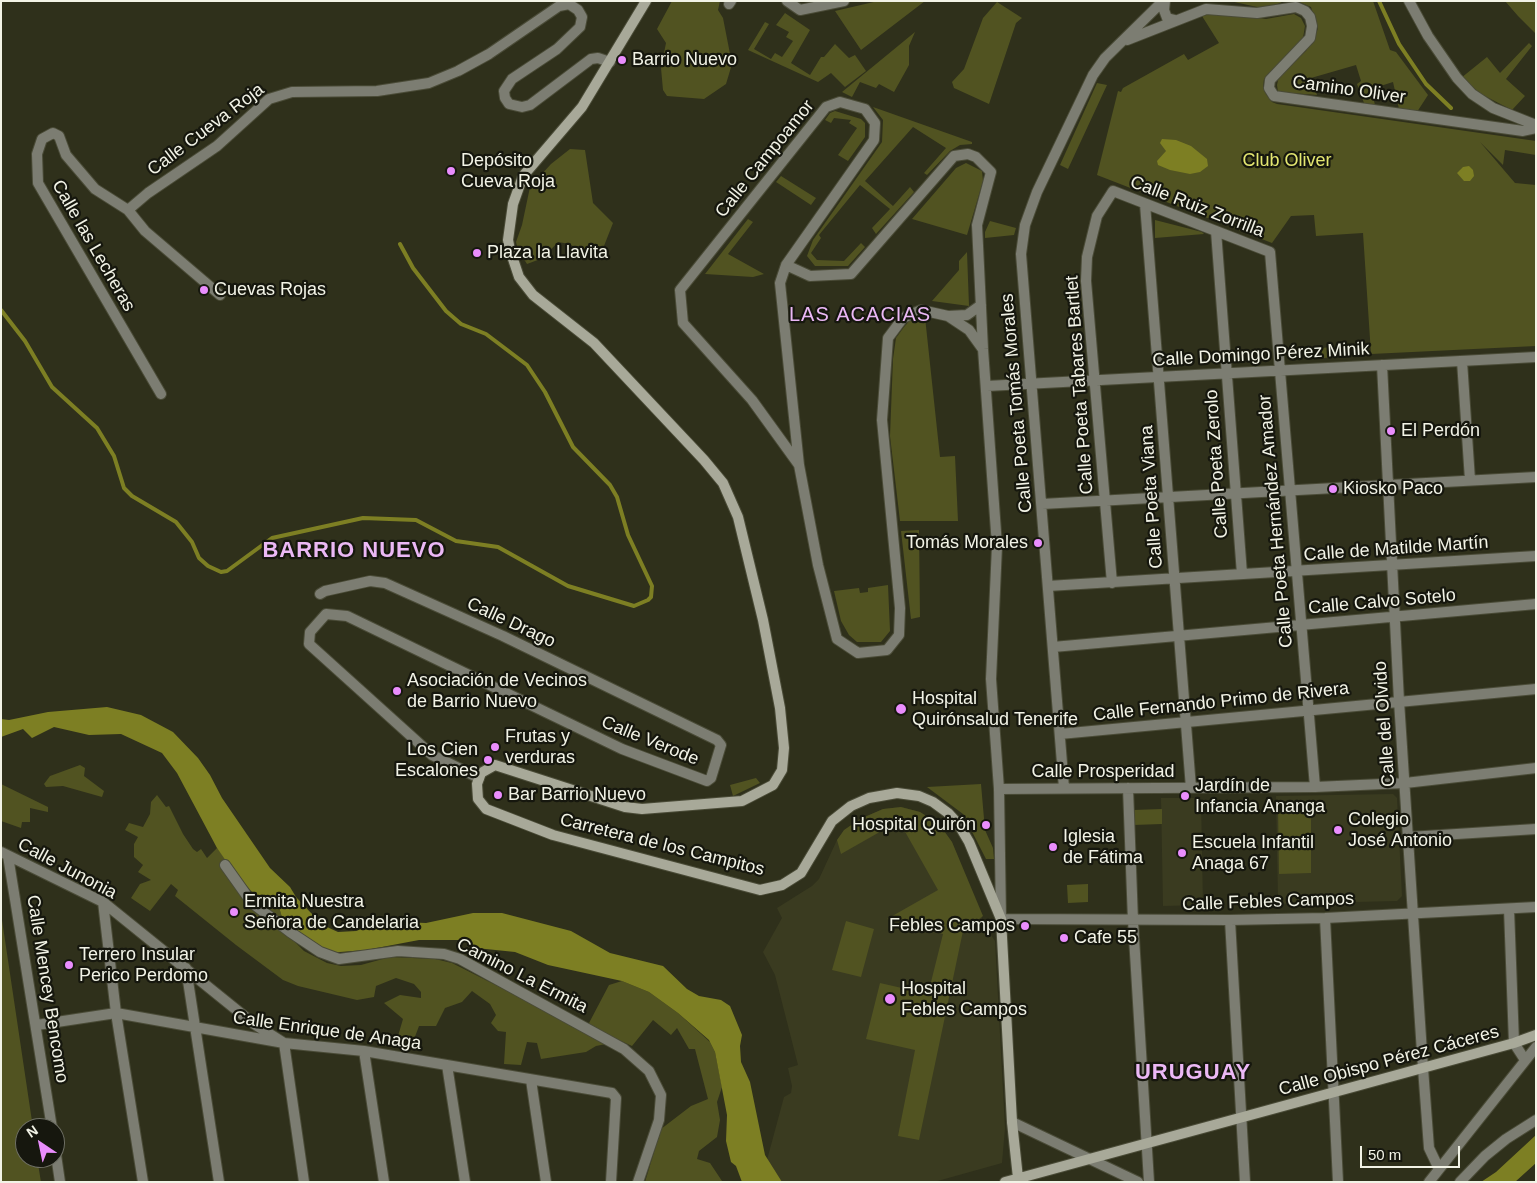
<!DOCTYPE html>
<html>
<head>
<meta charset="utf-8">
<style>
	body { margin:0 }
	#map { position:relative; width:1537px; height:1183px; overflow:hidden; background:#2f301b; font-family:Helvetica,sans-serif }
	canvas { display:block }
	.frame { position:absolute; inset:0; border:2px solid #f2f3e6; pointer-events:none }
	.north { position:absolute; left:15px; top:1118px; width:50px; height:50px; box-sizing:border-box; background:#16170e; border:1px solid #6e6f64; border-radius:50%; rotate:326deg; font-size:14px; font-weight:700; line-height:20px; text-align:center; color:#f2f3e6 }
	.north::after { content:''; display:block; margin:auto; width:18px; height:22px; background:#ea8dfd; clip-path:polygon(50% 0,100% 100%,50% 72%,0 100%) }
	.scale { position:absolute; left:1360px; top:1146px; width:100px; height:22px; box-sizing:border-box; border:2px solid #f2f3e6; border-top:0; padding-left:6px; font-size:15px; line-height:18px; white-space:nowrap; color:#f2f3e6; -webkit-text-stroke:4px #16170e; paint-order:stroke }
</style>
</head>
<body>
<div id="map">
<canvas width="1537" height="1183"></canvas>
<div class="frame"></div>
<div class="north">N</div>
<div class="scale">50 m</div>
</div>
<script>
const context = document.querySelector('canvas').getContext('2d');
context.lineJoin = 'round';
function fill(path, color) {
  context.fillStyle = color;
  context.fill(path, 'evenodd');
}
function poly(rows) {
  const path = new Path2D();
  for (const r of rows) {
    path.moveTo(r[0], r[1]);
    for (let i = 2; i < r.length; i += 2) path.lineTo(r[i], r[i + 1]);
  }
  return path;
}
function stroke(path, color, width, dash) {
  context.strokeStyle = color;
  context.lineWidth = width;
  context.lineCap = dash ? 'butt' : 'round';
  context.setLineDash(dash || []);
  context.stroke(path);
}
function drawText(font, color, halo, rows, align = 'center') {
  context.font = font + ' Helvetica,sans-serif';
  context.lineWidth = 4.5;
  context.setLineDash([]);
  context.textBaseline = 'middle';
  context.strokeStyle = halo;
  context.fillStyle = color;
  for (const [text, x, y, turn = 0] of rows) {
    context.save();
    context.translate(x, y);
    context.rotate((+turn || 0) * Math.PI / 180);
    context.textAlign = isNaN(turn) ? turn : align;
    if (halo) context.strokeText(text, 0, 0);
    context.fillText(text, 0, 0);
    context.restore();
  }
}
const built = poly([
	[1393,794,1397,798,1402,896,1397,901,1274,904,1278,899,1276,796],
	[1161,798,1201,798,1203,905,1163,906],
	[901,807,920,812,939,824,952,842,986,928,995,941,1005,1128,1002,1163,934,1182,780,1182,767,1160,784,1097,791,1093,792,1086,788,1068,798,1065,775,975,763,952,782,918,777,908,812,886,819,879,837,840,845,830,860,819,883,809]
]);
const green = poly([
	[672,1,720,1,718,10,723,18,732,64,726,84,704,99,667,96,663,90,661,68,666,43,657,29],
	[878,1,925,1,861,50,835,11],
	[1230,1,1284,1,1271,7,1257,7],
	[1297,1,1373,1,1390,50,1396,52,1428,95,1417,112,1399,109,1393,82,1371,89,1375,105,1364,103,1357,84,1361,81,1356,65,1311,78,1317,95,1278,92,1277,85,1279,76,1306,51,1318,29,1311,7],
	[1505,1,1536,1,1536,34,1518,16],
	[997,2,1022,18,1016,23,989,104,954,88,952,82,964,69,983,18],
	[1218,12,1266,19,1294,14,1301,18,1305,26,1303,38,1264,79,1263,87,1266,94,1272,102,1277,104,1536,141,1536,155,1505,150,1503,165,1480,142,1515,183,1536,185,1536,346,1371,354,1363,233,1316,236,1314,215,1291,216,1272,243,1097,175,1118,91,1121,92,1123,88,1184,54,1188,60,1219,43,1202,16],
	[785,13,810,30,791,63,810,75,821,57,824,57,835,44,849,58,855,55,866,71,845,87,831,73,818,82,748,50,765,22,769,24,754,49,771,59,775,53,782,57,793,41,786,37,789,32,776,25],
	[915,32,909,46,909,65,894,92,879,84,876,88,860,82,852,97,842,92],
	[1529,43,1532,46,1506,79,1525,96,1512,110,1481,94,1461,78,1487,57,1500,73],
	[1097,83,1107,85,1068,169,1060,165],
	[873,107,972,142,972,144,960,145,950,151,927,175,924,173,946,148,913,127,865,181,893,206,910,187,914,192,876,234,872,228,890,209,860,185,819,235,821,238,811,253,817,260,844,261,861,243,865,247,848,266,815,266,807,256,813,240,882,142,883,120],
	[835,111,861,119,865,123,865,137,848,161,838,155,857,128,849,123,851,120,834,118,831,123,825,120,830,113],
	[570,149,585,150,593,203,613,223,602,251,579,251,570,244,558,242,543,258,527,264,518,250,516,242,522,225,530,187,551,164],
	[966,163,982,171,983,181,967,235,912,219,956,168],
	[781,176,816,198,811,205,776,182],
	[748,219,753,222,728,254,764,274,753,277,705,274],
	[1155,220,1202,232,1204,234,1155,238],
	[990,221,1016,228,1014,235,985,238,985,232],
	[967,252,969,306,932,301,959,270,959,261],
	[925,317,940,457,955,456,958,521,900,521,890,436,893,359,896,338,904,327,912,318],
	[1356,345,1356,356,1323,358,1321,348],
	[919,530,920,617,911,619,901,531],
	[888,585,890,631,881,642,857,642,849,635,841,621,834,591,859,588,860,593,868,592,868,588],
	[80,765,85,768,84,776,104,791,102,797,63,786,46,787,44,784,50,776],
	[756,778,760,783,733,796,730,785],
	[1,784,48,807,48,812,30,808,30,822,22,822,21,828,1,821],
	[981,784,985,830,993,848,994,859,986,859,963,814,927,787],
	[157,795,166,807,169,806,183,834,193,849,197,852,201,849,207,858,217,848,260,901,274,904,279,907,285,928,292,939,304,951,327,963,341,966,361,965,390,957,435,959,452,963,581,1028,589,1023,609,985,622,981,649,992,678,1013,710,1042,715,1052,722,1087,717,1102,720,1120,717,1137,699,1151,697,1159,710,1163,722,1181,645,1182,661,1129,691,1106,708,1099,695,1049,689,1049,677,1028,671,1035,653,1020,632,1046,621,1041,596,1046,586,1052,541,1059,537,1043,527,1042,521,1065,504,1064,506,1032,498,1031,491,1023,496,1015,490,1004,472,991,462,1002,445,1008,436,1026,419,1026,413,1042,416,1044,413,1050,405,1048,398,1036,403,1019,384,1003,400,995,421,998,421,992,414,984,396,978,376,986,374,997,357,1000,298,986,283,980,236,945,175,896,178,890,171,884,150,911,131,898,140,884,151,880,138,872,143,865,134,857,134,844,138,837,125,830,129,823,143,827,150,814,151,802],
	[1278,806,1311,806,1311,873,1279,874],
	[901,807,920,812,939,824,952,842,983,916,963,931,919,1140,898,1136,915,1050,866,1039,880,983,928,994,943,934,887,919,938,890,899,821,841,854,837,840,844,830,860,819,883,809],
	[1162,809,1162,824,1133,825,1133,810],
	[1088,884,1088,902,1068,903,1067,885],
	[2,920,33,1128,25,1128,25,1158,37,1158,41,1182,1,1182],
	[846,921,874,929,861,977,832,970]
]);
const water = poly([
	[1162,139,1176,140,1191,146,1207,159,1208,166,1200,172,1190,174,1170,170,1158,165,1157,161,1166,151,1160,143],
	[1469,166,1473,170,1474,176,1470,181,1464,181,1457,173,1463,167],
	[107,707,141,715,173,732,198,758,210,775,222,798,270,868,290,887,296,897,311,913,327,927,338,932,356,931,376,921,426,923,473,913,502,913,571,931,610,953,663,966,687,989,699,996,721,1000,730,1006,742,1035,740,1046,741,1062,750,1082,765,1155,782,1182,742,1182,736,1166,731,1162,726,1141,727,1115,715,1052,709,1040,678,1013,649,992,622,981,548,965,515,952,476,948,460,940,419,940,366,950,327,953,301,946,292,939,285,928,279,907,274,904,260,901,231,868,217,848,177,773,162,753,121,734,89,735,54,727,32,738,23,729,1,737,1,719,9,720,48,712],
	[1536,1135,1536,1163,1515,1182,1481,1182,1496,1172]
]);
const stream = poly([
	[1379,1,1399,44,1426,84,1451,108],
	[1,310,25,341,52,387,97,428,114,456,124,488,132,496,176,522,192,542,199,558,208,566,221,572,227,571,272,538,363,518,416,520,456,541,498,547,568,586,634,606,648,600,651,597,652,586,628,535,617,497,610,485,573,447,545,392,527,365,486,334,461,324,446,311,413,268,400,244]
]);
const street = poly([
	[787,1,800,10,844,1],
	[1165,1,1164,10,1167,18,1175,20],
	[1409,1,1428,36,1457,78,1472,94,1493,108,1536,125],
	[729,4,731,1],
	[1127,40,1206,9,1257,13,1296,7,1305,11,1310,17,1312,26,1310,38,1270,80,1269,88,1274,96,1523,131,1536,128],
	[1145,204,1191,788],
	[128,210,148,193,217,146,269,99,292,92,377,91,429,83,458,71,489,54,559,6,569,4,578,10,582,17,580,27,557,49,512,79,504,91,505,98,509,104,522,107,530,105,591,59,598,58,610,62],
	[1216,231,1242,574],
	[786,265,810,276,851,274,954,156,968,154,976,157,991,172,977,225,983,349,997,546,991,679,999,789,1001,919,1230,920,1325,918,1536,907],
	[948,316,967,315,981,305],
	[1462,361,1470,480],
	[1382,365,1399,701,1423,1068,1429,1148,1439,1169],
	[987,386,1536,357],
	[161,394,38,183,37,154,42,139,53,133,59,136,66,155,95,189,128,210,145,231,220,295],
	[799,465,752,400,683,323,680,290,826,107,840,102,865,109,875,123,874,140,786,265,780,283,799,465,818,565,837,639,858,653,887,650,899,635,900,608,882,420,888,338,903,318,921,310,948,316,969,330,982,348],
	[1042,504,1536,477],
	[1112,583,1086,281,1087,257,1097,216,1113,191,1270,252,1315,787],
	[1048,586,1536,556],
	[320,594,325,591,370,581,385,583,503,636,717,740,721,745,711,778,707,781,622,749,347,616,326,614,310,632,309,644,432,755,479,778],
	[1053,647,1536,604],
	[1060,734,1536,689],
	[1064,788,1021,254,1025,225,1037,192,1093,75,1105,58,1163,1],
	[1128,788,1133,921,1149,1182],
	[999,789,1315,787,1405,783,1536,768],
	[1409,837,1536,829],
	[1,852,103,902,254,1024,284,1043,304,1182],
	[8,856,52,1128],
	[225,865,252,903,290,932,320,952,339,959,398,951,444,954,460,959,624,1049,649,1071,661,1095,659,1120,638,1182],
	[103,902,116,1013,143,1182],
	[1509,909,1514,1043,1525,1060],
	[1325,918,1338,1182],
	[1230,920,1245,1182],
	[186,968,219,1182],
	[37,1025,116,1013,284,1043,364,1051,612,1093,616,1098,611,1182],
	[364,1051,384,1182],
	[447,1065,465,1182],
	[531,1080,546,1182],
	[1012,1122,1138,1182],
	[55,1148,60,1182],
	[1429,1182,1536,1047],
	[1460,1182,1485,1156,1506,1139,1536,1120]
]);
const secondary = poly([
	[646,1,582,107,523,176,513,204,508,240,510,250,519,277,533,295,594,343,704,460,723,483,738,517,763,620,780,708,784,748,782,770,773,785,742,801,642,809,625,807,495,765,481,773,477,784,478,799,486,809,553,835,760,890,782,885,801,873,832,821,851,806,869,798,897,793,919,796,933,802,948,813,959,825,969,842,1001,919,1012,1122,1018,1178],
	[1005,1182,1514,1043,1536,1035]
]);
const markers = [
	[622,60,5,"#ea8dfd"],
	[451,171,5,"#ea8dfd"],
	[477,253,5,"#ea8dfd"],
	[204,290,5,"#ea8dfd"],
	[1391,431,5,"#ea8dfd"],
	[1333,489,5,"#ea8dfd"],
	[1038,543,5,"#ea8dfd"],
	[397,691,5,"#ea8dfd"],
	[901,709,6,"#ea8dfd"],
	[495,747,5,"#ea8dfd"],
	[488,760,5,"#ea8dfd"],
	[498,795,5,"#ea8dfd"],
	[1185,796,5,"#ea8dfd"],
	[986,825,5,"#ea8dfd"],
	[1338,830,5,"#ea8dfd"],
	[1053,847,5,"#ea8dfd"],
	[1182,853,5,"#ea8dfd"],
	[234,912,5,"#ea8dfd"],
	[1025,926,5,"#ea8dfd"],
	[1064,938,5,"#ea8dfd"],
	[69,965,5,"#ea8dfd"],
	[890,999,6,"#ea8dfd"]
];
const poiNames = [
	["Barrio Nuevo",632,60],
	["Depósito",461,161],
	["Cueva Roja",461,182],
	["Plaza la Llavita",487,253],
	["Cuevas Rojas",214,290],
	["El Perdón",1401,431],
	["Kiosko Paco",1343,489],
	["Tomás Morales",1028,543,"right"],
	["Asociación de Vecinos",407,681],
	["de Barrio Nuevo",407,702],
	["Hospital",912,699],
	["Quirónsalud Tenerife",912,720],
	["Frutas y",505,737],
	["verduras",505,758],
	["Los Cien",478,750,"right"],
	["Escalones",478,771,"right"],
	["Jardín de",1195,786],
	["Infancia Ananga",1195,807],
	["Bar Barrio Nuevo",508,795],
	["Colegio",1348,820],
	["José Antonio",1348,841],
	["Hospital Quirón",976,825,"right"],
	["Iglesia",1063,837],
	["de Fátima",1063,858],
	["Escuela Infantil",1192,843],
	["Anaga 67",1192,864],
	["Ermita Nuestra",244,902],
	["Señora de Candelaria",244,923],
	["Febles Campos",1015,926,"right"],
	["Cafe 55",1074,938],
	["Terrero Insular",79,955],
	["Perico Perdomo",79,976],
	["Hospital",901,989],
	["Febles Campos",901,1010]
];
const streetNames = [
	["Camino Oliver",1349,90,8],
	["Calle Cueva Roja",206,130,-37],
	["Calle Campoamor",765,159,-51],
	["Calle Ruiz Zorrilla",1197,207,21],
	["Calle las Lecheras",93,246,60],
	["Calle Domingo Pérez Minik",1261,355,-3],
	["Calle Poeta Tabares Bartlet",1080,385,-94],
	["Calle Poeta Tomás Morales",1017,403,-95],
	["Calle Poeta Zerolo",1217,464,-94],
	["Calle Poeta Viana",1152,497,-94],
	["Calle Poeta Hernández Amador",1276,521,-95],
	["Calle de Matilde Martín",1396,549,-4],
	["Calle Calvo Sotelo",1382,602,-5],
	["Calle Drago",511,623,25],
	["Calle Fernando Primo de Rivera",1221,702,-6],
	["Calle del Olvido",1385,724,-94],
	["Calle Verode",650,741,22],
	["Calle Prosperidad",1103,772],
	["Carretera de los Campitos",662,845,14],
	["Calle Junonia",67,869,28],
	["Calle Febles Campos",1268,902,-2],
	["Camino La Ermita",522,976,27],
	["Calle Mencey Bencomo",47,989,81],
	["Calle Enrique de Anaga",327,1031,8],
	["Calle Obispo Pérez Cáceres",1389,1061,-15]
];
const parkNames = [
	["Club Oliver",1287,161]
];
const quarterNames = [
	["LAS ACACIAS",860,315]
];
const districtNames = [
	["BARRIO NUEVO",354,551],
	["URUGUAY",1193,1073]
];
fill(built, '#3a3b20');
fill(green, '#515321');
fill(water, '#7d7f23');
stroke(stream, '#7d7f23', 4);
stroke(street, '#4a4b37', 12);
stroke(secondary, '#4a4b37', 12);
stroke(street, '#7c7d72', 10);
stroke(secondary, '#a8a999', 10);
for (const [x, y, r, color] of markers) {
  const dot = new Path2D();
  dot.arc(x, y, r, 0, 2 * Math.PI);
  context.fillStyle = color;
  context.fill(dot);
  stroke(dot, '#16170e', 2);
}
drawText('18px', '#f2f3e6', '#16170e', poiNames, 'left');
drawText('18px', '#f2f3e6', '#16170e', streetNames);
drawText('18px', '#e4e771', '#16170e', parkNames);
context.letterSpacing = '1px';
drawText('20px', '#ebb8f5', '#16170e', quarterNames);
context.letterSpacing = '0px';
context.letterSpacing = '1px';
drawText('bold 22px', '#ebb8f5', '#16170e', districtNames);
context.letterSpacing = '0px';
</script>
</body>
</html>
